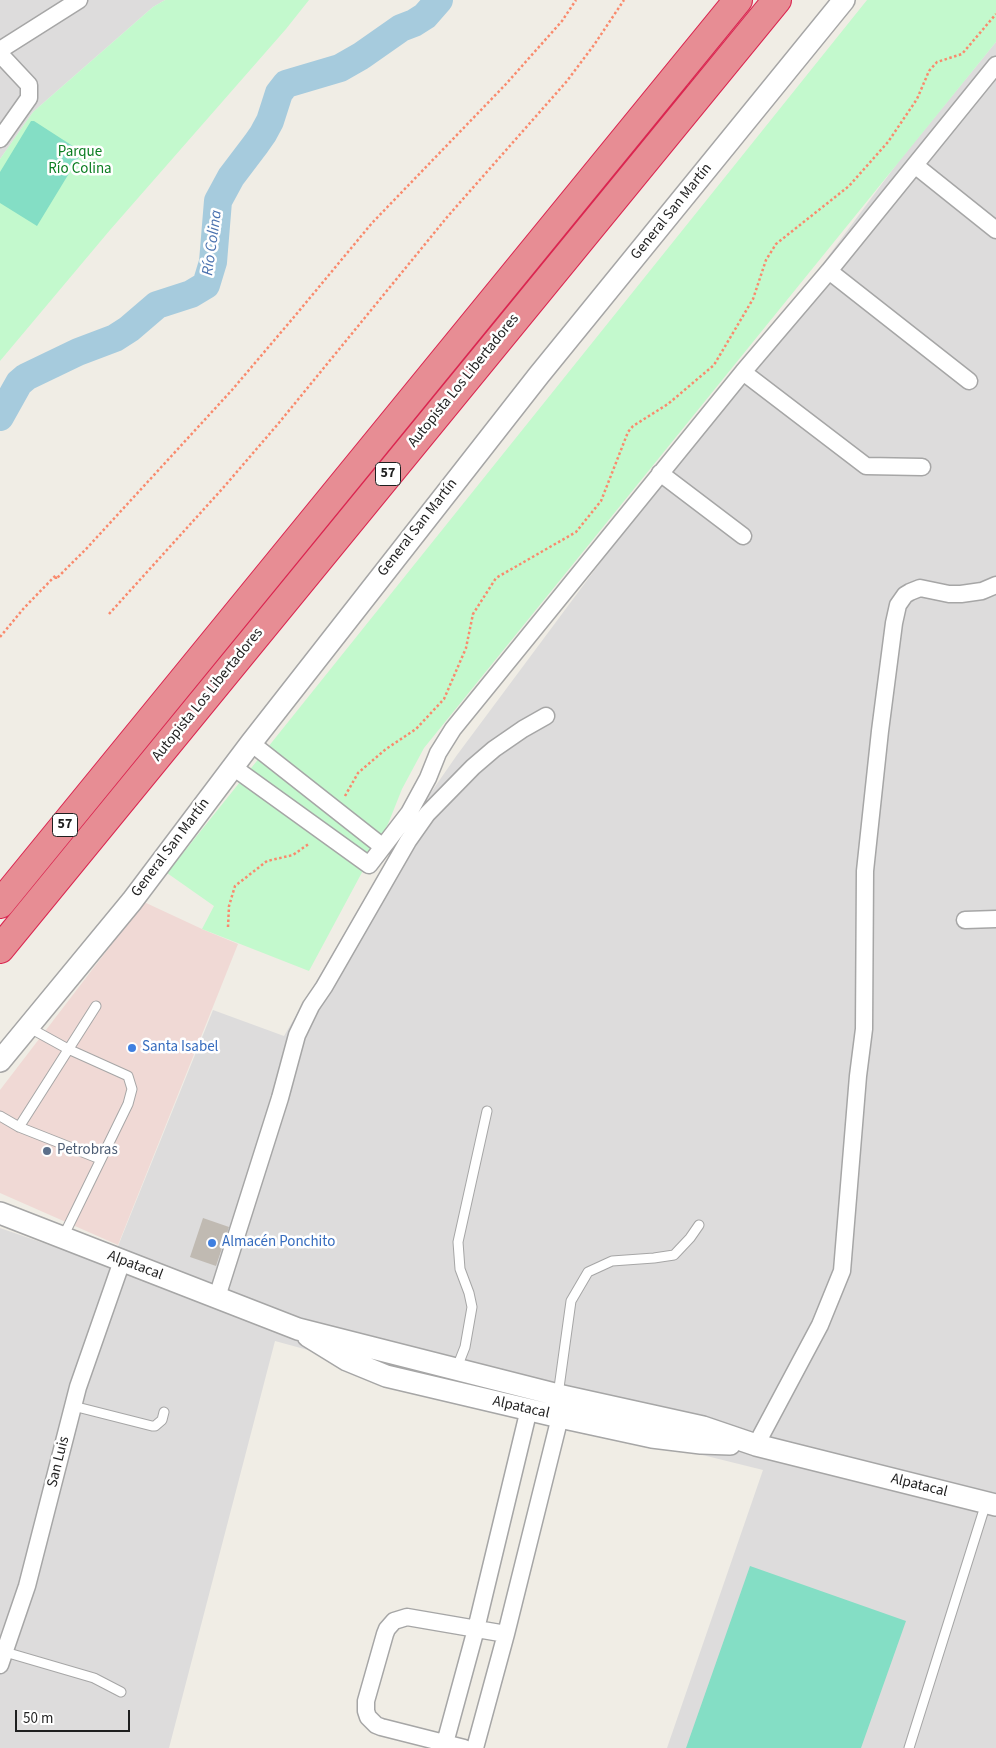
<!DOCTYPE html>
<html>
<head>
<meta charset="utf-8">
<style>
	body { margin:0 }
	#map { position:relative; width:996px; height:1748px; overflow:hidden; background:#f0ede5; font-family:"Source Sans 3",sans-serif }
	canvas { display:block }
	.scale { position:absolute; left:15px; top:1710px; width:115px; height:22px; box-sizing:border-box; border:2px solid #1f1f1f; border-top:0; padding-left:6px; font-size:15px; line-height:18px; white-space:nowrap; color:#1f1f1f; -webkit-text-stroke:4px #fff; paint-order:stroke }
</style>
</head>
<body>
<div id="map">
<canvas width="996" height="1748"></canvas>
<div class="scale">50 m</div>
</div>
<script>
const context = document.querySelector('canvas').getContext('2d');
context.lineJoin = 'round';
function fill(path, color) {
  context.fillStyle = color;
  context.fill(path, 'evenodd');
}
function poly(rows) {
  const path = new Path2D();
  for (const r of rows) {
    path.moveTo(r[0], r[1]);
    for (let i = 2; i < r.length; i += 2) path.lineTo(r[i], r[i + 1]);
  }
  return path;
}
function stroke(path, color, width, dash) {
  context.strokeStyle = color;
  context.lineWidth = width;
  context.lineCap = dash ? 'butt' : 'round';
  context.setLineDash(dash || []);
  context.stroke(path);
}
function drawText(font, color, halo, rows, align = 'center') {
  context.font = font + ' "Source Sans 3",sans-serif';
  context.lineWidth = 5;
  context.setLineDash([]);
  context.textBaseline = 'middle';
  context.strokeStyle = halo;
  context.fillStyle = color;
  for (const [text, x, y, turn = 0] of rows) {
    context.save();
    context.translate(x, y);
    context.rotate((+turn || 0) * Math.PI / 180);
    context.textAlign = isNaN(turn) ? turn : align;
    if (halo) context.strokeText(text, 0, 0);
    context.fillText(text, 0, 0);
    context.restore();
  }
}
const residential = poly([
	[0,0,165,0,153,7,33,112,0,159],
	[996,42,996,1748,667,1748,763,1470,598,1429,275,1341,169,1748,0,1748,0,1228,110,1266,213,1010,284,1036,407,827,457,755,899,161]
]);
const commercial = poly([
	[144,902,202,929,238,944,118,1245,0,1193,0,1090]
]);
const park = poly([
	[165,0,309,0,286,29,110,230,0,361,0,159,33,112,153,7],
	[867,0,996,0,996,42,424,748,402,789,388,824,309,971,202,929,214,906,167,873]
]);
const pitch = poly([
	[31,121,34,121,82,152,37,226,0,203,0,172],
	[750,1566,906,1621,861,1748,686,1748]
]);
const river = poly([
	[0,417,19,383,26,377,78,352,115,338,129,329,157,305,191,294,206,285,213,262,218,201,231,177,256,144,263,134,270,121,279,93,286,84,340,68,361,56,401,28,414,23,425,16,439,0]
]);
const building = poly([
	[203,1218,229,1227,216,1266,190,1257]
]);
const path = poly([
	[109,614,223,488,278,424,448,216,567,81,594,45,624,0],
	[0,637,24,608,56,575,56,579,87,548,232,390,294,317,372,223,506,84,562,21,576,0],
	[345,796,358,773,386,749,416,729,444,699,466,648,473,614,496,578,576,532,601,501,628,432,633,426,668,404,714,365,753,299,766,260,776,244,849,186,888,142,917,99,929,71,937,62,962,54,996,14],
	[228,927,229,906,235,886,267,861,293,855,310,843]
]);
const service = poly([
	[28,1027,68,1049,128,1076,132,1089,128,1104,63,1237],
	[0,1116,19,1127,100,1159],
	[19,1127,96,1006],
	[456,1370,465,1347,472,1307,469,1293,460,1269,458,1242,487,1111],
	[558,1395,571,1301,588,1272,612,1261,654,1258,674,1255,690,1238,699,1225],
	[73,1406,152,1426,155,1426,162,1420,164,1412],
	[5,1652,94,1678,121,1692],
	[909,1748,986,1503]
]);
const minor = poly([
	[0,50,79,0],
	[0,54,29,85,29,98,0,139],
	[916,166,996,230],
	[829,271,969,381],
	[743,372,866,466,922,467],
	[660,473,743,536],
	[251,743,383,847],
	[233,767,369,865,409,813,428,778,438,753,453,729,743,372,829,271,996,65],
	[965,920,996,919],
	[217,1297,280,1098,297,1035,311,1006,324,987,408,841,427,814,473,767,494,749,523,729,546,716],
	[756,1445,820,1325,842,1271,858,1076,864,1029,865,871,880,731,894,623,898,605,905,595,910,592,920,588,949,594,961,594,982,591,996,585],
	[0,1665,27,1586,78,1387,122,1261],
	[445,1743,476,1629,529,1409],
	[464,1748,381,1727,376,1725,368,1717,366,1711,366,1701,385,1634,387,1629,394,1621,407,1617,506,1634],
	[475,1748,506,1634,560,1417]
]);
const tertiary = poly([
	[0,1061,132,901,251,743,539,375,844,0],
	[0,1213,298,1329,558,1395,703,1427,756,1445,996,1505],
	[308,1336,347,1360,386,1376,560,1417,652,1437,701,1443,730,1444]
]);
const motorway = poly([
	[0,904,738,0],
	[0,949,777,0]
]);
const markers = [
	[132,1048,5,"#3f7fe0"],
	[47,1151,5,"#5c6f8a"],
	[212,1243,5,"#3f7fe0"]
];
const shields = [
	[388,474,25],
	[65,825,25]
];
const shieldNames = [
	["57",388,474],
	["57",65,825]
];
const parkNames = [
	["Parque",80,153],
	["Río Colina",80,170]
];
const streetNames = [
	["General San Martín",672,212,-51],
	["Autopista Los Libertadores",464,381,-51],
	["General San Martín",418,528,-52],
	["Autopista Los Libertadores",208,695,-51],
	["General San Martín",171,848,-53],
	["Alpatacal",135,1266,21],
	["Alpatacal",521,1408,13],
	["San Luis",59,1462,-76],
	["Alpatacal",919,1486,14]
];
const shopNames = [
	["Santa Isabel",142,1048],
	["Almacén Ponchito",222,1243]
];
const serviceNames = [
	["Petrobras",57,1151]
];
const waterNames = [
	["Río Colina",213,243,-82]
];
fill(residential, '#dddcdc');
fill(commercial, '#f0d9d5');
fill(park, '#c3f9cd');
fill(pitch, '#84dec5');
stroke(river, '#a6cbdd', 28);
fill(building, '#c0bab2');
stroke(service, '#a6a6a6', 11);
stroke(minor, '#a6a6a6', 19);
stroke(tertiary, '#a6a6a6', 24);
stroke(motorway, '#da2650', 30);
stroke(path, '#f98a6d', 2.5, [2.5, 2.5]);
stroke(service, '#fff', 9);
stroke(minor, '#fff', 16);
stroke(tertiary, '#fff', 21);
stroke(motorway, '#e78d94', 28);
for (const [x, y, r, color] of markers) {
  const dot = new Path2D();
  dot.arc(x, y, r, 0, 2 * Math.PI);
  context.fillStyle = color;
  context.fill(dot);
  stroke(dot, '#fff', 2);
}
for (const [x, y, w] of shields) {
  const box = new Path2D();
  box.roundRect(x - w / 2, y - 11.5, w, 23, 4);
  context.fillStyle = '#fff';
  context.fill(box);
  stroke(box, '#1f1f1f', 1);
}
drawText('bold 14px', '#1f1f1f', null, shieldNames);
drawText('15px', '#0c7e22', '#fff', parkNames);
drawText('15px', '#1f1f1f', '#fff', streetNames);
drawText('15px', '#366cbe', '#fff', shopNames, 'left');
drawText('15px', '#4e5e75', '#fff', serviceNames, 'left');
drawText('italic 16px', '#4b72af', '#fff', waterNames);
</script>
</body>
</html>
